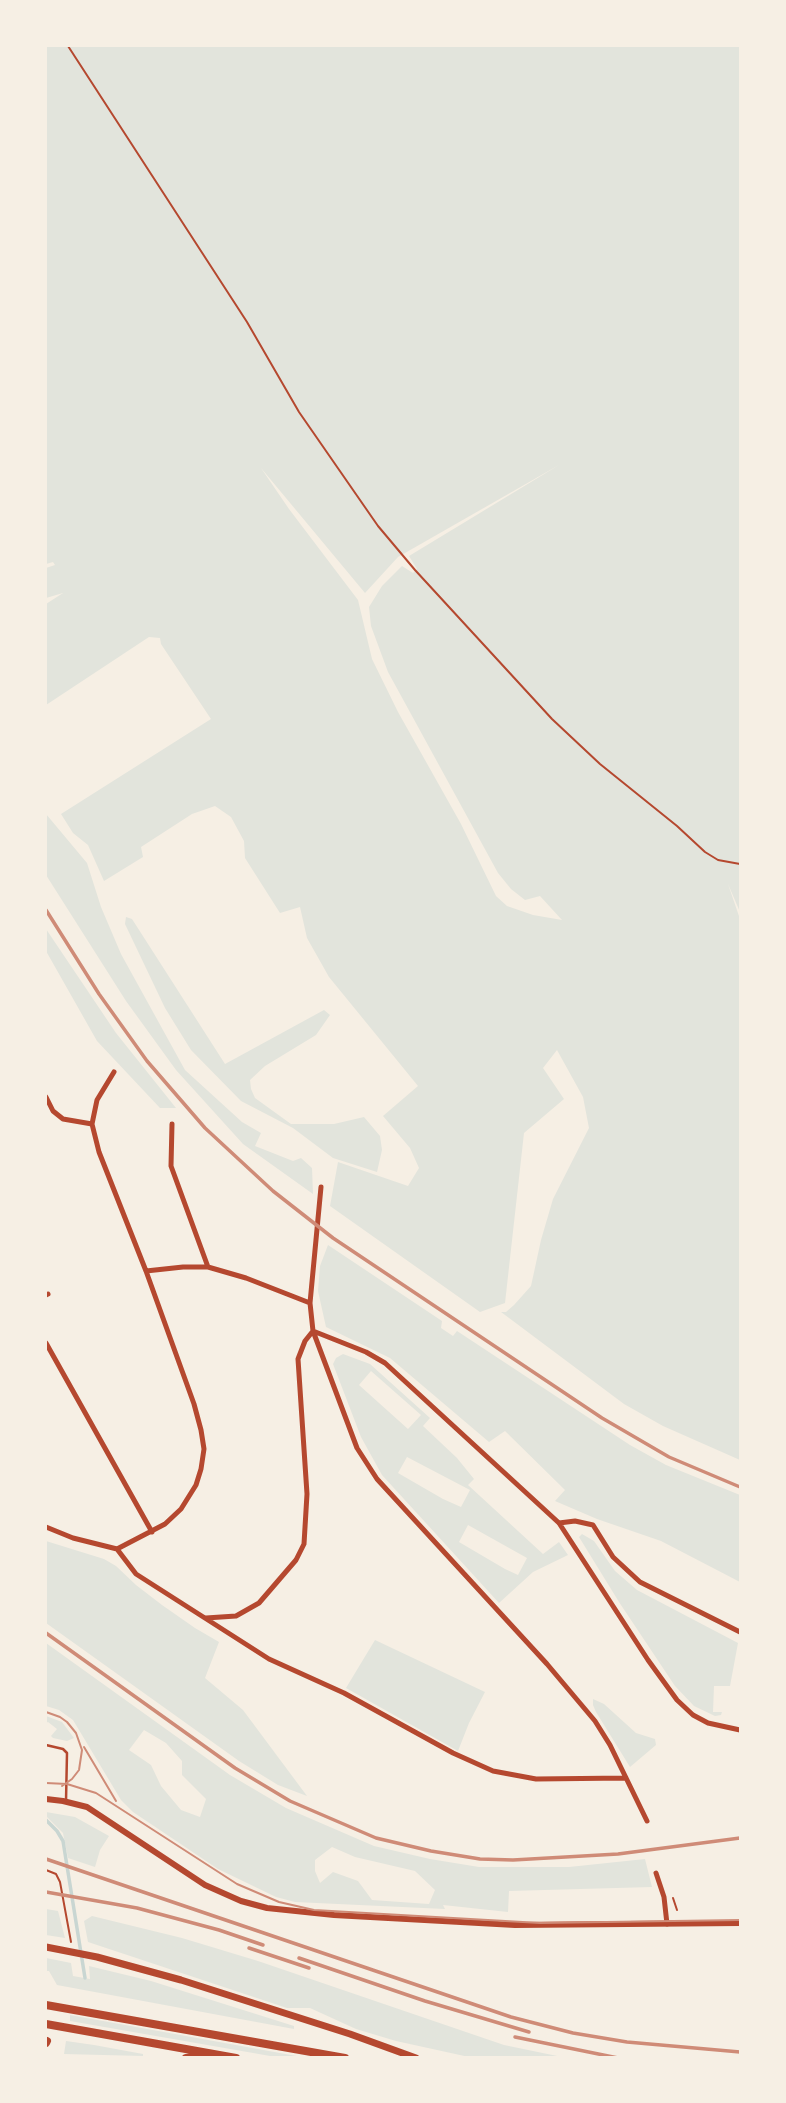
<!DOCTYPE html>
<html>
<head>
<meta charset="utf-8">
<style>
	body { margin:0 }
	#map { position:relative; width:786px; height:2103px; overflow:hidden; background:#f6efe4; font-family:"Public Sans",sans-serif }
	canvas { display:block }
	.frame { position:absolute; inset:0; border:47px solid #f6efe4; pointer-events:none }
</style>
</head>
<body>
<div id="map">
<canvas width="786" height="2103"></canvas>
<div class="frame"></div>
</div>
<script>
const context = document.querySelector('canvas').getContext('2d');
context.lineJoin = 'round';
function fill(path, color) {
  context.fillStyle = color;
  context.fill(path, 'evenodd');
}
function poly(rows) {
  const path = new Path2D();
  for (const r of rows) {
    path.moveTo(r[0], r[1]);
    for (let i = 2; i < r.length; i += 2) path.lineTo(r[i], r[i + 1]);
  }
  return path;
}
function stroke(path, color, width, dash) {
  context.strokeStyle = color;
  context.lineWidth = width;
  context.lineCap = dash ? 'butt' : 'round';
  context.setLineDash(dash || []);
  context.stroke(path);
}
const green = poly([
	[46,46,740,46,740,912,728,884,740,919,740,1460,663,1426,624,1404,501,1312,506,1312,514,1305,531,1286,541,1240,553,1199,589,1128,583,1097,557,1050,543,1068,564,1099,524,1133,505,1303,480,1312,330,1206,338,1162,408,1186,419,1168,410,1148,383,1116,418,1086,329,977,307,938,300,907,280,913,245,858,244,841,231,817,215,806,192,814,141,847,143,857,104,881,88,845,73,833,61,814,211,719,161,644,160,638,149,637,46,705,46,604,63,593,46,598,46,568,55,565,53,562,46,564],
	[559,465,409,556,417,569,413,573,402,566,382,586,369,607,371,626,388,672,498,873,511,889,525,900,540,896,562,920,533,915,507,906,496,896,461,824,398,712,372,659,358,600,289,509,261,468,365,593,398,557],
	[46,814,87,863,101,907,121,954,185,1070,242,1122,261,1133,255,1146,293,1161,301,1158,312,1168,313,1194,243,1144,176,1070,126,1001,46,875],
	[126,917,132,919,225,1064,324,1010,330,1015,316,1035,265,1066,250,1080,251,1089,255,1098,291,1124,334,1124,364,1117,380,1136,382,1150,377,1172,333,1158,293,1128,241,1101,191,1050,165,1008,125,924],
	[46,929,116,1033,176,1108,160,1108,97,1041,46,951],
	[328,1245,442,1321,441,1328,453,1336,457,1331,630,1445,666,1465,740,1495,740,1582,661,1541,597,1519,555,1501,565,1490,505,1431,489,1442,390,1358,326,1327,318,1291,320,1266],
	[343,1354,370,1364,430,1418,423,1426,457,1458,474,1479,468,1485,543,1554,559,1542,568,1555,533,1572,499,1603,382,1475,361,1437,333,1364,336,1358],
	[371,1371,421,1415,408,1429,359,1385],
	[407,1457,470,1490,461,1507,443,1499,398,1473],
	[468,1525,527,1558,518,1575,505,1569,459,1542],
	[582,1534,594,1541,615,1571,637,1590,738,1643,730,1686,714,1686,713,1712,722,1712,721,1715,715,1716,694,1706,675,1686,619,1602,579,1537],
	[46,1541,104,1559,116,1566,136,1585,162,1605,195,1628,219,1642,205,1678,243,1710,307,1796,278,1785,239,1761,46,1623],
	[375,1640,485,1692,469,1723,458,1751,346,1688],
	[46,1643,230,1775,286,1808,374,1846,430,1859,479,1867,569,1867,645,1859,652,1887,509,1891,508,1912,443,1905,445,1909,295,1902,276,1897,218,1869,133,1812,121,1800,73,1720,59,1710,46,1706],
	[144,1730,166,1743,182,1761,182,1775,206,1799,200,1817,181,1810,161,1786,151,1765,129,1750],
	[332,1847,355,1857,415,1871,435,1890,429,1904,372,1900,358,1881,333,1872,320,1883,315,1871,315,1860],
	[593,1699,604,1704,636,1733,655,1739,656,1745,630,1767,596,1712,593,1705],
	[46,1716,62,1722,74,1738,67,1741,53,1738,51,1736,57,1729,48,1722,46,1723],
	[46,1812,75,1817,109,1836,100,1850,95,1867,68,1858,63,1833,46,1816],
	[46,1909,58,1911,65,1938,46,1935],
	[92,1916,182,1938,258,1961,504,2045,562,2057,469,2057,396,2041,356,2029,310,2008,287,2008,88,1942,84,1921],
	[46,1958,71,1963,73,1976,90,1979,89,1966,151,1981,294,2026,294,2029,57,1985,49,1971,46,1971],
	[70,2015,302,2057,276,2057,70,2021],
	[66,2041,94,2045,143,2054,143,2056,64,2054]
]);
const stream = poly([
	[46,1820,57,1831,63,1841,85,1978]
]);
const path = poly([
	[68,46,247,322,299,412,378,526,415,570,552,719,600,764,677,826,705,852,718,860,740,864],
	[46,1870,56,1874,60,1882,71,1942],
	[673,1898,677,1910]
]);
const service = poly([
	[46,1745,63,1749,67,1753,66,1801]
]);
const minor = poly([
	[114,1072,97,1100,92,1124,99,1152,146,1271,194,1404,201,1430,204,1449,201,1469,196,1485,181,1509,165,1524,117,1549],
	[46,1097,53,1111,63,1119,92,1124],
	[172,1124,171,1166,208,1267],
	[146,1271,183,1267,208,1267,246,1278,310,1303,313,1331,357,1448,377,1479,547,1664,595,1721,610,1745,647,1821],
	[46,1295,48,1294],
	[310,1303,321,1187],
	[313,1331,366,1352,385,1363,559,1523,648,1660,677,1700,693,1715,708,1723,740,1730],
	[46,1343,152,1532],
	[559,1523,575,1521,593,1525,613,1557,640,1582,740,1632],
	[46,1527,73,1538,117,1549,136,1574,269,1659,344,1693,453,1753,493,1771,536,1779,626,1778],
	[206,1618,236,1616,259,1603,296,1560,304,1544,307,1494,298,1359,305,1341,313,1331],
	[656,1873,664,1897,667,1924]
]);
const tertiary = poly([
	[46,1799,63,1801,87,1807,205,1885,241,1901,267,1908,334,1915,515,1925,740,1923]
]);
const secondary = poly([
	[46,1947,97,1957,181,1980,350,2034,416,2058]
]);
const primary = poly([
	[46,2005,345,2058],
	[46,2024,236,2058],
	[46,2043,47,2041],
	[186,2058,206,2056]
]);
const tram = poly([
	[46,1712,60,1717,67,1722,76,1733,82,1750,79,1770,72,1779,62,1786],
	[84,1747,116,1801],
	[46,1783,67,1784,96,1793,237,1884,279,1902,314,1910,540,1923,740,1920]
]);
const rail = poly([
	[46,910,99,994,147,1061,205,1128,273,1191,333,1238,602,1418,669,1457,740,1487],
	[46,1633,235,1768,290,1801,376,1838,431,1851,480,1859,513,1860,618,1854,740,1838],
	[46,1859,511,2017,573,2033,627,2042,740,2052],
	[46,1892,137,1908,219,1930,263,1945],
	[249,1948,309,1968],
	[299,1958,425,2001,529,2032],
	[515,2037,618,2058]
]);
fill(green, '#e2e4dc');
stroke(stream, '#c9d6d2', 3.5);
stroke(path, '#b5482f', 2);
stroke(service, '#b5482f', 2.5);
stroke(minor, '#b5482f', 5);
stroke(tertiary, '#b5482f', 6);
stroke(secondary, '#b5482f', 7);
stroke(primary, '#b5482f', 8);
stroke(tram, '#cf8b77', 2);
stroke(rail, '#cf8b77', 3.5);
</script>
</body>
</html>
